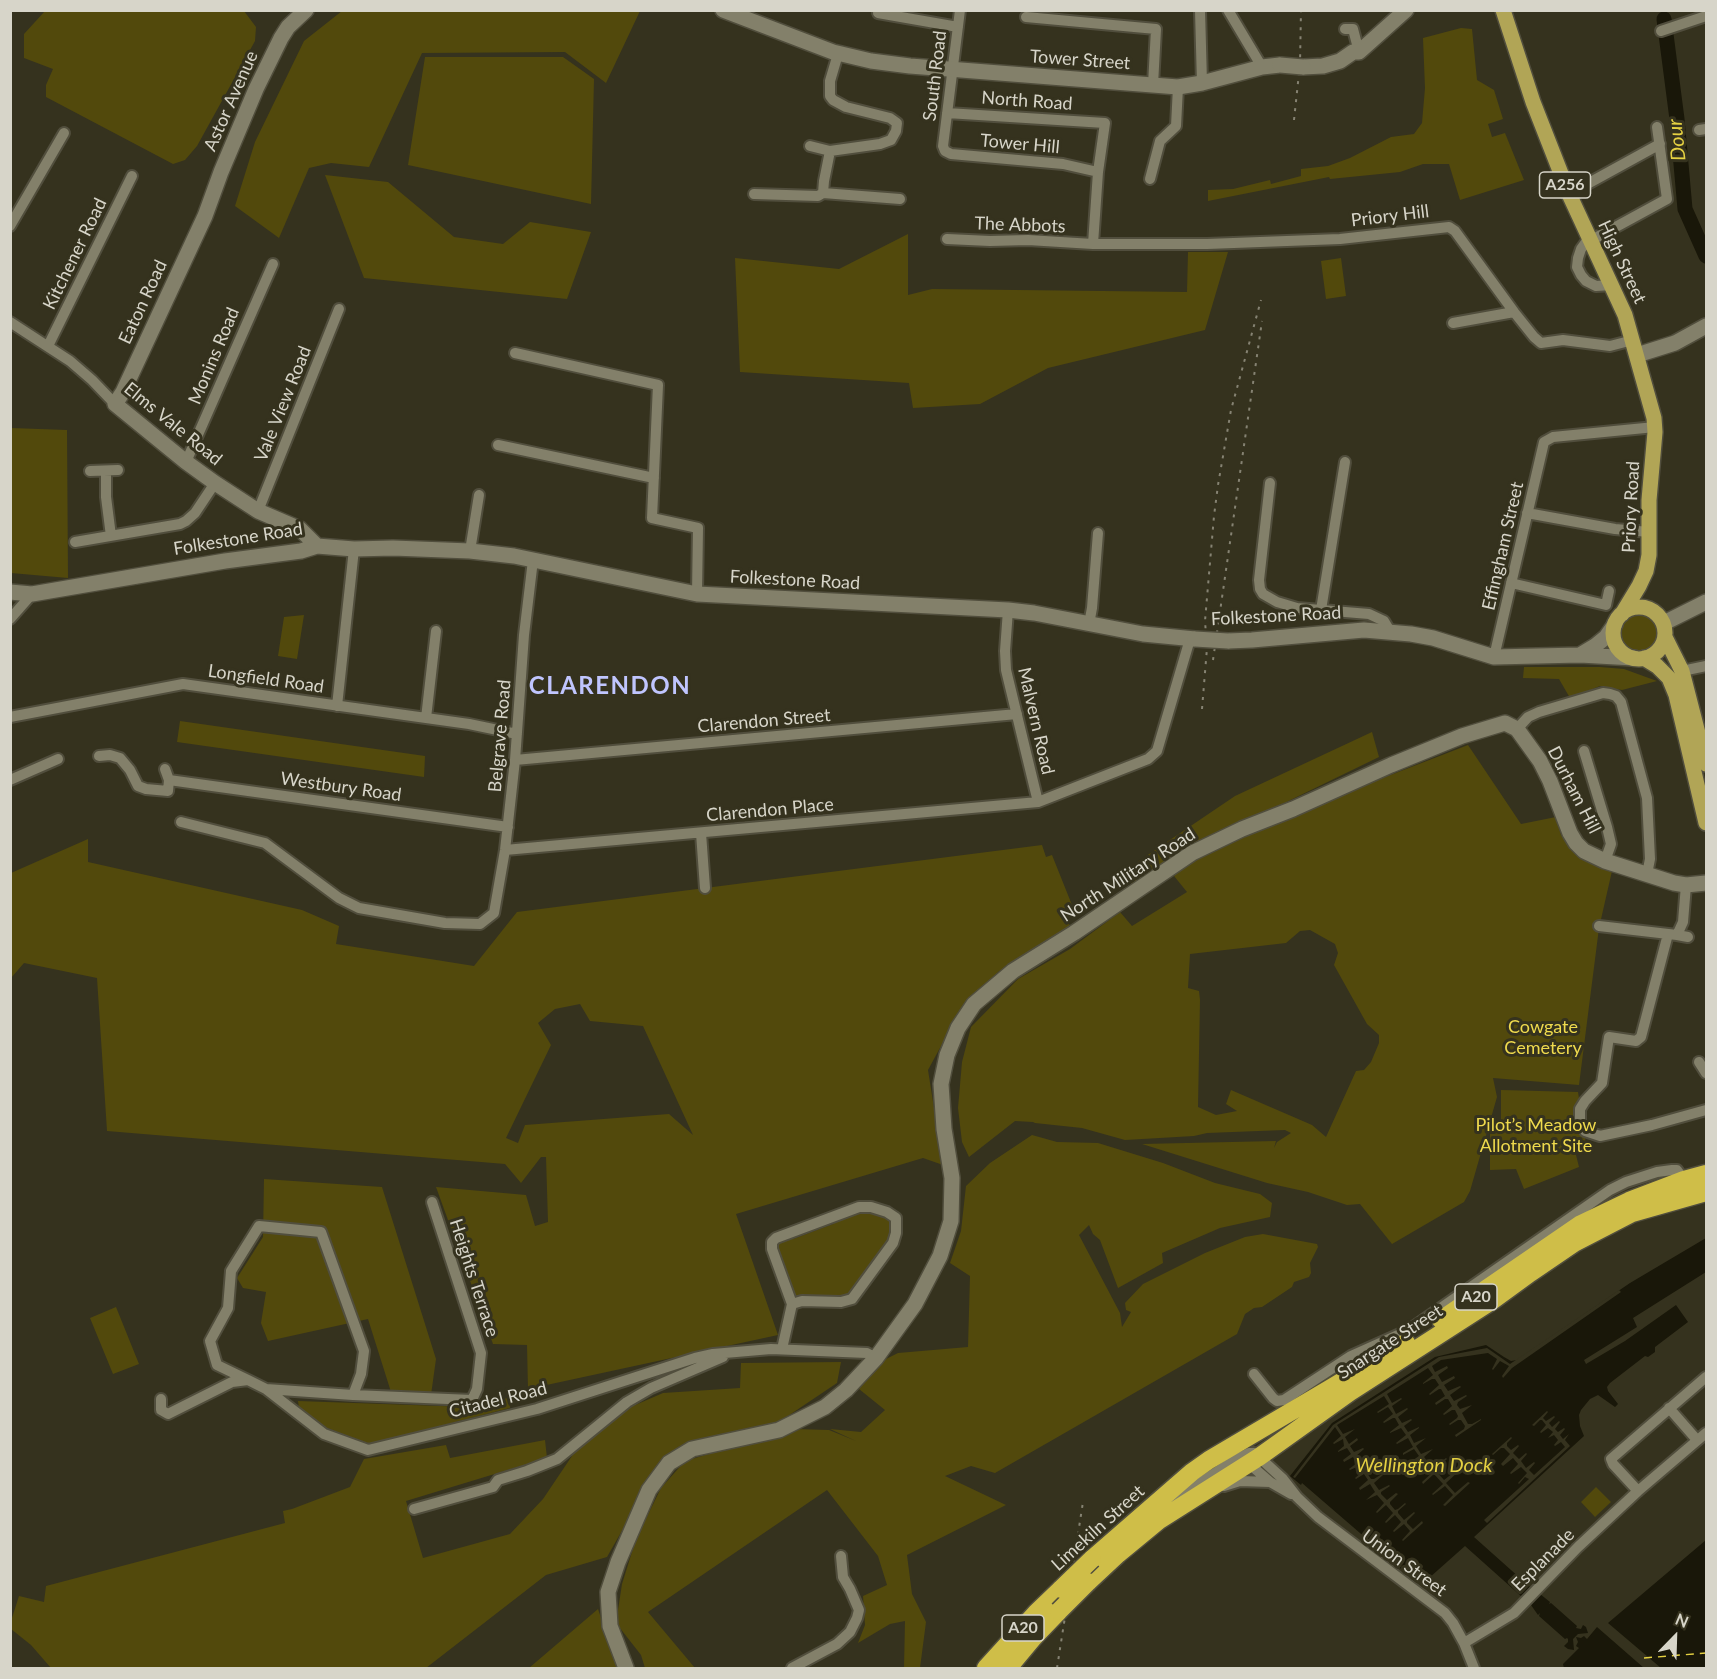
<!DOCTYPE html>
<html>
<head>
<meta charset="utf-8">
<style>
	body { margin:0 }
	#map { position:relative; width:1717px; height:1679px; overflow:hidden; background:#35321e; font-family:Lato,sans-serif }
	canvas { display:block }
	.frame { position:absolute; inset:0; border:12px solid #d7d5c9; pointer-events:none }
	.north { position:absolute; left:1645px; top:1607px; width:60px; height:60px; -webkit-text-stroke:4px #35321e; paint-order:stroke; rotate:23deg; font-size:16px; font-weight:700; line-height:24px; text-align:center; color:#d7d5c9 }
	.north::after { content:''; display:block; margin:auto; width:21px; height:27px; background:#d7d5c9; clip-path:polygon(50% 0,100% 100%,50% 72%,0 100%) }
</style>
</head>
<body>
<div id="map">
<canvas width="1717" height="1679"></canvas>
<div class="frame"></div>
<div class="north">N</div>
</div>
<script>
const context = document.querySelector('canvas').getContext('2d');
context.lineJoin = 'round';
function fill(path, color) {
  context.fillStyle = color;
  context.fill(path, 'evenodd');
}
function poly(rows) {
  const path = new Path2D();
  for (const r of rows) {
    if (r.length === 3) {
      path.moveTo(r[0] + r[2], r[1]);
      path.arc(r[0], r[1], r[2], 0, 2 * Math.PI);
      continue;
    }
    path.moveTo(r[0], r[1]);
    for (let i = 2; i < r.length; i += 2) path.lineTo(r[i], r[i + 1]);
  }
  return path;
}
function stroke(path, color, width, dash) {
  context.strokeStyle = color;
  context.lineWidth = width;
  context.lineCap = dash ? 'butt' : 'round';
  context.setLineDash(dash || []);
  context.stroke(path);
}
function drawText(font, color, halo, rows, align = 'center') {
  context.font = font + ' Lato,sans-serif';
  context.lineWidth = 6;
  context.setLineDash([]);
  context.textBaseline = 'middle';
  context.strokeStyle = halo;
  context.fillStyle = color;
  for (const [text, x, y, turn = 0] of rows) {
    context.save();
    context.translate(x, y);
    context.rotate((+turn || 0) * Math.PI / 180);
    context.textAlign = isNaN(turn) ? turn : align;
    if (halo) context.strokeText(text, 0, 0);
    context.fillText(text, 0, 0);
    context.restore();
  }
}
const green = poly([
	[45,11,244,11,256,27,255,41,197,146,185,160,173,164,46,97,46,85,53,69,24,58,24,34],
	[342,11,342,10,640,11,606,83,565,52,422,53,369,167,331,163,309,168,279,238,235,206,255,142,304,41],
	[1461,28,1472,29,1477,80,1494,90,1503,119,1488,124,1492,137,1505,133,1524,180,1460,200,1449,164,1423,164,1400,172,1330,179,1329,177,1208,201,1208,190,1233,189,1270,180,1271,184,1301,176,1301,169,1328,166,1350,158,1391,137,1414,134,1422,123,1425,88,1423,38],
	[425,57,563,57,594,79,591,204,408,165],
	[325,175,388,182,454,237,503,244,530,222,591,232,567,299,364,278],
	[908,234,908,295,932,289,1187,292,1188,252,1228,252,1205,330,1048,368,980,404,913,408,909,383,740,372,735,258,839,269],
	[1341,258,1346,296,1326,299,1321,261],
	[11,428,67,430,68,578,11,573],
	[1639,634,19],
	[304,615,297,659,278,656,284,617],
	[1524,667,1600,667,1624,669,1657,681,1622,690,1600,686,1570,698,1559,679,1523,678],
	[180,721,425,756,424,777,177,742],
	[1372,732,1379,757,1198,845,1132,887,1127,869,1235,796],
	[1468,745,1521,824,1556,817,1561,835,1581,859,1612,871,1599,928,1579,1085,1493,1078,1497,1097,1470,1191,1464,1202,1392,1244,1360,1204,1347,1205,1308,1192,1267,1183,1142,1144,1276,1141,1274,1148,1277,1142,1291,1133,1285,1130,1207,1133,1194,1136,1125,1140,1082,1128,1035,1123,1033,1122,1015,1121,969,1157,962,1142,958,1108,962,1062,971,1027,1018,979,1070,949,1120,912,1132,926,1187,892,1174,876,1186,865,1213,848,1313,805],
	[1310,930,1335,944,1338,953,1334,965,1367,1024,1379,1035,1379,1043,1371,1062,1364,1070,1356,1071,1326,1137,1312,1125,1231,1090,1226,1104,1237,1111,1216,1115,1198,1107,1200,1000,1199,991,1188,988,1190,954,1286,943,1300,931],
	[88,839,88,862,302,910,339,926,336,944,474,966,517,912,1042,845,1046,857,1052,855,1072,905,1065,907,1070,927,998,972,953,1024,928,1070,943,1165,923,1158,736,1214,778,1335,528,1389,527,1345,493,1344,436,1187,526,1195,535,1226,548,1222,546,1157,541,1157,521,1183,505,1164,107,1131,97,978,24,963,11,978,11,873],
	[580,1004,590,1021,643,1026,693,1135,669,1114,525,1125,518,1143,506,1138,551,1045,538,1023,555,1009],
	[1501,1090,1578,1092,1586,1144,1574,1147,1579,1167,1524,1189,1516,1169,1490,1170,1490,1131,1501,1119],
	[1032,1135,1057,1142,1098,1143,1163,1163,1215,1183,1260,1194,1272,1203,1270,1217,1220,1228,1162,1253,1163,1263,1118,1288,1100,1240,1093,1234,1089,1225,1079,1235,1120,1313,1122,1327,1131,1312,1126,1310,1125,1303,1143,1284,1205,1253,1245,1237,1263,1234,1317,1244,1318,1247,1310,1263,1311,1273,1309,1277,1294,1282,1292,1287,1262,1307,1254,1308,1245,1314,1237,1334,995,1473,971,1466,945,1476,1006,1505,907,1555,912,1594,926,1622,920,1668,904,1668,905,1621,890,1624,858,1643,865,1625,863,1596,887,1585,878,1556,827,1490,648,1612,695,1668,645,1668,641,1655,616,1623,622,1584,636,1539,661,1488,685,1461,794,1429,829,1430,856,1441,830,1429,861,1432,885,1410,859,1389,880,1362,898,1353,968,1347,970,1276,950,1263,961,1231,966,1186,990,1163],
	[264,1179,382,1187,436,1359,431,1395,391,1392,368,1319,268,1341,261,1323,266,1292,243,1288,237,1278,263,1237],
	[860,1210,870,1210,892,1220,892,1229,889,1241,882,1255,877,1256,853,1289,852,1298,795,1302,776,1250,777,1244,789,1236,793,1239,833,1224,836,1219],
	[116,1307,139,1364,113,1374,90,1318],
	[841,1362,837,1383,779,1422,693,1441,664,1457,607,1557,546,1575,426,1668,51,1668,31,1645,11,1629,11,1621,19,1596,44,1602,46,1586,285,1523,283,1511,292,1509,350,1487,364,1459,446,1445,450,1458,545,1440,547,1458,406,1501,423,1558,510,1534,543,1499,580,1444,626,1409,663,1393,740,1388,741,1363],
	[509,1398,510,1408,370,1444,327,1428,299,1408,298,1401,469,1407,483,1401],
	[1596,1487,1611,1502,1595,1517,1581,1502],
	[598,1609,618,1668,529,1668]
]);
const water = poly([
	[1706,1238,1706,1272,1633,1318,1637,1327,1584,1360,1586,1364,1625,1341,1676,1305,1688,1322,1655,1347,1655,1352,1648,1357,1645,1356,1610,1383,1607,1387,1608,1391,1618,1404,1615,1407,1598,1395,1590,1399,1581,1410,1579,1415,1580,1426,1584,1436,1474,1537,1539,1595,1540,1594,1550,1602,1549,1604,1551,1603,1577,1626,1576,1628,1581,1629,1583,1625,1586,1627,1588,1633,1578,1634,1573,1639,1574,1650,1568,1649,1564,1646,1568,1642,1568,1639,1567,1638,1565,1639,1539,1616,1540,1613,1538,1615,1531,1605,1465,1546,1429,1578,1418,1572,1415,1577,1390,1562,1383,1556,1382,1552,1302,1483,1301,1485,1290,1476,1332,1423,1435,1357,1486,1345,1504,1357,1511,1361,1517,1360,1630,1283],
	[1706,1540,1706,1668,1661,1668,1608,1623],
	[1597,1627,1644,1668,1564,1668,1563,1664,1579,1648,1576,1646,1578,1642,1576,1637,1581,1638,1584,1636,1587,1639]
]);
const pier = poly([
	[1619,1290,1621,1292,1512,1368,1503,1378,1502,1376,1509,1366,1500,1361,1493,1370,1492,1369,1497,1359,1488,1353,1441,1360,1432,1366,1435,1372,1447,1366,1448,1368,1438,1375,1442,1382,1454,1376,1455,1378,1444,1385,1448,1391,1460,1386,1461,1387,1450,1395,1454,1401,1466,1395,1467,1396,1458,1402,1457,1405,1460,1409,1472,1405,1462,1413,1468,1424,1472,1424,1481,1419,1481,1420,1456,1437,1455,1435,1464,1429,1465,1426,1461,1420,1458,1420,1450,1425,1449,1424,1457,1418,1458,1416,1455,1410,1452,1410,1444,1415,1443,1414,1452,1406,1448,1399,1445,1399,1436,1405,1435,1403,1445,1396,1441,1389,1439,1389,1430,1395,1429,1394,1439,1385,1435,1379,1432,1379,1423,1384,1423,1383,1433,1375,1428,1368,1387,1394,1392,1403,1401,1398,1402,1399,1392,1406,1396,1414,1407,1408,1408,1409,1398,1417,1402,1423,1411,1419,1412,1420,1404,1426,1408,1432,1419,1427,1419,1428,1410,1435,1414,1443,1426,1438,1416,1446,1421,1454,1433,1449,1424,1457,1433,1468,1446,1458,1447,1459,1435,1470,1444,1480,1457,1470,1459,1471,1446,1483,1455,1493,1468,1482,1470,1483,1445,1506,1443,1505,1453,1495,1445,1486,1433,1495,1432,1494,1443,1484,1434,1474,1423,1484,1422,1482,1433,1472,1424,1462,1413,1472,1412,1471,1422,1461,1420,1458,1410,1464,1409,1463,1419,1456,1414,1449,1403,1455,1403,1453,1413,1447,1408,1438,1397,1444,1396,1443,1406,1435,1401,1428,1390,1433,1390,1432,1399,1425,1395,1418,1393,1418,1384,1423,1383,1422,1393,1414,1388,1407,1378,1413,1377,1412,1389,1404,1384,1396,1337,1425,1343,1434,1355,1429,1345,1437,1349,1444,1357,1438,1358,1440,1350,1446,1354,1452,1363,1448,1364,1449,1356,1456,1360,1461,1368,1457,1369,1459,1362,1465,1365,1470,1374,1466,1375,1467,1367,1473,1371,1479,1374,1479,1382,1474,1383,1475,1374,1483,1379,1490,1389,1485,1390,1486,1381,1492,1381,1494,1387,1500,1396,1493,1398,1494,1390,1502,1390,1504,1395,1510,1398,1509,1405,1503,1406,1504,1398,1511,1398,1513,1404,1520,1414,1512,1415,1513,1407,1521,1407,1523,1413,1529,1422,1521,1423,1523,1403,1541,1402,1540,1410,1531,1404,1524,1394,1532,1393,1531,1401,1522,1395,1515,1386,1523,1385,1522,1393,1513,1386,1505,1377,1513,1376,1512,1384,1503,1377,1495,1366,1500,1375,1492,1370,1484,1360,1490,1359,1488,1368,1480,1364,1474,1356,1479,1355,1478,1362,1472,1359,1466,1350,1470,1349,1469,1357,1463,1353,1457,1344,1462,1343,1460,1351,1454,1347,1448,1338,1452,1338,1451,1344,1446,1343,1439,1334,1444,1333,1443,1341,1436,1335,1427,1295,1478,1293,1477,1333,1425,1439,1357,1487,1348,1510,1364],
	[1547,1411,1548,1412,1543,1418,1546,1421,1554,1416,1555,1417,1549,1423,1552,1427,1559,1421,1560,1422,1555,1429,1558,1432,1564,1428,1565,1429,1560,1435,1563,1439,1569,1434,1565,1440,1570,1446,1487,1523,1484,1520,1529,1479,1525,1477,1519,1484,1518,1483,1527,1473,1521,1467,1511,1474,1510,1473,1518,1464,1513,1458,1503,1466,1501,1464,1510,1454,1504,1448,1501,1448,1493,1455,1492,1454,1511,1437,1512,1438,1507,1443,1507,1446,1511,1450,1518,1445,1519,1446,1513,1453,1519,1459,1526,1453,1527,1454,1521,1461,1526,1468,1534,1462,1535,1463,1529,1470,1534,1475,1565,1447,1561,1442,1555,1446,1554,1445,1558,1440,1554,1435,1548,1438,1553,1432,1548,1428,1541,1433,1540,1432,1546,1425,1542,1420,1540,1420,1534,1426,1532,1425]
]);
const river = poly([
	[1664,19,1677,119,1685,209,1706,256]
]);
const ferry = poly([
	[1644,1658,1706,1653]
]);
const street = poly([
	[960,10,943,146,945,151,951,154,1063,164,1098,172],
	[1200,10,1202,83],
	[1228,10,1262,67],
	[878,13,958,27],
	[1026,17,1156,29,1153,85],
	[1345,29,1353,29,1359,52],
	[1661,31,1706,16],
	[947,113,1105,123,1098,172,1093,244],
	[1699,130,1706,129],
	[810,146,830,151,880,144,891,140,896,131,897,123,890,118,846,107,833,100,830,96,830,81,838,54],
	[830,151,824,181,823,193,900,199],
	[1150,179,1160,141,1176,126,1178,87],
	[754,194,818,196,823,193],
	[1569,194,1660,144],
	[10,226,64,133],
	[1589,238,1581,249,1578,258,1577,267,1581,275,1586,281,1596,286,1612,285],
	[947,239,990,241,1028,240,1093,244,1207,244,1340,239,1449,227,1455,231,1514,312,1534,337,1541,343,1563,340,1610,346,1633,340],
	[1590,241,1667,199,1657,127],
	[10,322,70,361,92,380,115,404],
	[1453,323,1514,312],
	[48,346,132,176],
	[515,353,658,385,652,518,698,528,697,594],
	[498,445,654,478],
	[186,462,273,264],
	[90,471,118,470],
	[106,471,106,497,111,536],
	[1270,483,1259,580,1260,589,1263,594,1277,602,1297,608,1369,614,1384,621,1390,631],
	[258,511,339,309],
	[1527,513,1615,529,1649,532],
	[75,542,180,524,186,521,195,513,215,483],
	[470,551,479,495],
	[1511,583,1606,605,1609,591],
	[1008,610,1005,651,1006,670,1038,802],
	[1321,610,1345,462],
	[10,619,32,594],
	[1089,624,1092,608,1098,533],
	[1494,657,1544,442,1553,437,1655,427],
	[1682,671,1706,666],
	[337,706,354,549],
	[10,717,183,684,469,724,517,734],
	[426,718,436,631],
	[1517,729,1528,717,1539,712,1603,693,1610,694,1616,696,1621,702,1647,798,1650,859,1647,874],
	[1584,751,1607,827,1611,844,1605,861],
	[99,756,110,755,120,758,130,770,138,786,146,789,168,791,169,780,165,769],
	[515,760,1017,714],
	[10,780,58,759],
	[169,780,508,827],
	[181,822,265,843,339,898,359,908,445,923,480,924,494,913,505,850,515,760,524,635,533,560],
	[701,833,705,888],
	[505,850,1038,802,1148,759,1157,751,1190,639],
	[1599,926,1677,935,1688,937],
	[1668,934,1641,1037,1636,1041,1609,1037,1602,1083,1585,1101,1580,1109,1580,1121,1585,1131,1600,1136,1652,1125,1706,1110],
	[1677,935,1683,922,1686,885],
	[1699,1062,1706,1073],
	[782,1349,792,1304,772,1249,772,1242,776,1238,859,1207,871,1207,887,1212,896,1218,896,1233,893,1243,852,1299,841,1302,802,1301,792,1304],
	[1254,1374,1273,1398,1277,1401,1284,1400,1351,1356,1409,1330,1610,1190,1626,1182,1657,1172,1672,1170,1677,1170,1684,1180],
	[248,1380,217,1365,210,1341,228,1308,231,1271,259,1226,321,1232,364,1351,361,1374,353,1395],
	[266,1389,353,1395,472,1400,477,1389,481,1353,432,1202],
	[161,1399,161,1410,168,1414,232,1382,248,1380,266,1389,324,1434,368,1450,537,1409,695,1358,713,1354,771,1349,867,1353,876,1358],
	[1669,1408,1697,1440],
	[1246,1461,1270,1482,1291,1494],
	[1224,1486,1240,1481,1270,1482],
	[1638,1491,1613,1464,1611,1459,1706,1377],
	[1169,1500,1189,1490,1235,1460,1249,1453,1254,1453,1259,1457,1283,1479,1297,1497,1318,1517,1445,1613,1453,1623,1464,1643,1474,1668],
	[414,1509,493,1487,498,1480,527,1471,557,1459,627,1402,651,1388,723,1357],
	[1464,1643,1514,1613,1578,1547,1638,1491,1706,1433],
	[792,1668,837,1644,850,1632,857,1618,859,1610,850,1589,843,1577,841,1556]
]);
const secondary = poly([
	[306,10,288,27,281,38,256,89,221,172,205,216,123,392,115,404,186,462,215,483,258,511,300,529,317,546],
	[723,10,833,52,871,61,910,66,1178,87,1202,83,1262,67,1280,65],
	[1303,67,1323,66,1340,61,1353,52,1359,52,1406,10],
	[1637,355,1675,343,1706,326],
	[10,592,32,594,225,561,301,551,317,546,354,549,393,548,470,551,514,556,697,594,1008,610,1034,613,1143,634,1195,639],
	[1664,623,1706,602],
	[1228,641,1252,640,1364,630,1411,634,1433,638,1494,657,1580,655,1634,658],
	[1580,655,1595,646,1606,637,1615,624],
	[626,1668,610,1626,608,1592,618,1562,649,1490,669,1463,692,1449,779,1430,825,1407,846,1390,876,1358,915,1304,940,1256,951,1221,952,1178,944,1129,941,1084,947,1055,958,1028,974,1004,1013,971,1074,933,1192,853,1242,829,1293,809,1391,765,1462,736,1505,723,1517,729,1540,761,1550,781,1570,833,1576,843,1584,851,1605,861,1674,883,1686,885,1706,883]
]);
const primary = poly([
	[1503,10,1533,102,1569,194,1625,315,1654,418,1655,432,1649,500,1649,555,1646,571,1639,586,1622,614],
	[1639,633,26],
	[1665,637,1682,671,1706,764],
	[1644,658,1657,666,1669,678,1676,695,1706,823]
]);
const highway = poly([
	[1441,1320,1581,1224,1629,1201,1684,1180,1706,1174],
	[1092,1559,1192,1472,1209,1460,1331,1388,1406,1343],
	[1088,1582,1118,1554,1158,1521,1259,1457,1350,1392,1493,1300,1530,1273,1574,1243,1632,1213,1706,1192],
	[986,1668,1036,1613,1061,1589],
	[1008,1668,1033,1638,1059,1611]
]);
const rail = poly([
	[1294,120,1300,64,1301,10],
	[1213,660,1262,321],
	[1202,709,1207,648,1205,621,1214,516,1218,485,1231,410,1261,300],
	[1057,1668,1083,1502]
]);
const secondaryBridge = poly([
	[1280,65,1303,67],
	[1195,639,1228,641]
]);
const highwayBridge = poly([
	[1061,1589,1092,1559],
	[1059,1611,1088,1582]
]);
const shields = [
	[1565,185,51],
	[1476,1297,42],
	[1023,1628,42]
];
const shieldNames = [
	["A256",1565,185],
	["A20",1476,1297],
	["A20",1023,1628]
];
const streetNames = [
	["Tower Street",1080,60,4],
	["South Road",935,76,-83],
	["Astor Avenue",231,101,-66],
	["North Road",1027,101,4],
	["Tower Hill",1020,144,5],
	["Priory Hill",1390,216,-7],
	["The Abbots",1020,225,2],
	["Kitchener Road",75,254,-64],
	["High Street",1622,262,65],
	["Eaton Road",143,302,-65],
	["Monins Road",214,356,-67],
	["Vale View Road",283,404,-68],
	["Elms Vale Road",173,424,39],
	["Priory Road",1631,507,-87],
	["Folkestone Road",238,539,-9],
	["Effingham Street",1503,546,-77],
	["Folkestone Road",795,580,3],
	["Folkestone Road",1276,616,-3],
	["Longfield Road",266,679,8],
	["Clarendon Street",764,721,-5],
	["Malvern Road",1036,721,77],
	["Belgrave Road",500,736,-85],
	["Westbury Road",341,787,8],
	["Durham Hill",1574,790,63],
	["Clarendon Place",770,810,-5],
	["North Military Road",1128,875,-33],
	["Heights Terrace",474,1278,72],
	["Snargate Street",1390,1342,-33],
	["Citadel Road",498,1400,-14],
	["Limekiln Street",1098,1528,-42],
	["Esplanade",1543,1560,-45],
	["Union Street",1404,1563,36]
];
const parkNames = [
	["Cowgate",1543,1027],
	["Cemetery",1543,1048],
	["Pilot’s Meadow",1536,1125],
	["Allotment Site",1536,1146]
];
const waterNames = [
	["Dour",1677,140,-96],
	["Wellington Dock",1424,1466]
];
const districtNames = [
	["CLARENDON",610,686]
];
fill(green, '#52490c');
fill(water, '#191709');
fill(pier, '#35321e');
stroke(river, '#191709', 15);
stroke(ferry, '#e5d142', 1.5, [8, 6]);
stroke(street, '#514e3d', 14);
stroke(secondary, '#514e3d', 18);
stroke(primary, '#514e3d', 18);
stroke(highway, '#514e3d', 21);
stroke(street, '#83806a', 10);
stroke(secondary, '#83806a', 15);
stroke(primary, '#b1a556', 15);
stroke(highway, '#cfbe48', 18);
stroke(rail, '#868373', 2, [3, 6]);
stroke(secondaryBridge, '#514e3d', 18, []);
stroke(highwayBridge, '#514e3d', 21, []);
stroke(secondaryBridge, '#83806a', 15);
stroke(highwayBridge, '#cfbe48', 18);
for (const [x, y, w] of shields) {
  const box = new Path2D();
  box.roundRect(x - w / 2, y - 13, w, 26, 4.5);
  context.fillStyle = '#35321e';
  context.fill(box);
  stroke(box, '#d7d5c9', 1.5);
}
drawText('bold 16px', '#d7d5c9', null, shieldNames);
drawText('18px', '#d7d5c9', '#35321e', streetNames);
drawText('18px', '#efda4d', '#35321e', parkNames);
drawText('italic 20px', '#e5d142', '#35321e', waterNames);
context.letterSpacing = '1.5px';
drawText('bold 24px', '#c0c5fe', '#35321e', districtNames);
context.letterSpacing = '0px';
</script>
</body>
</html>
